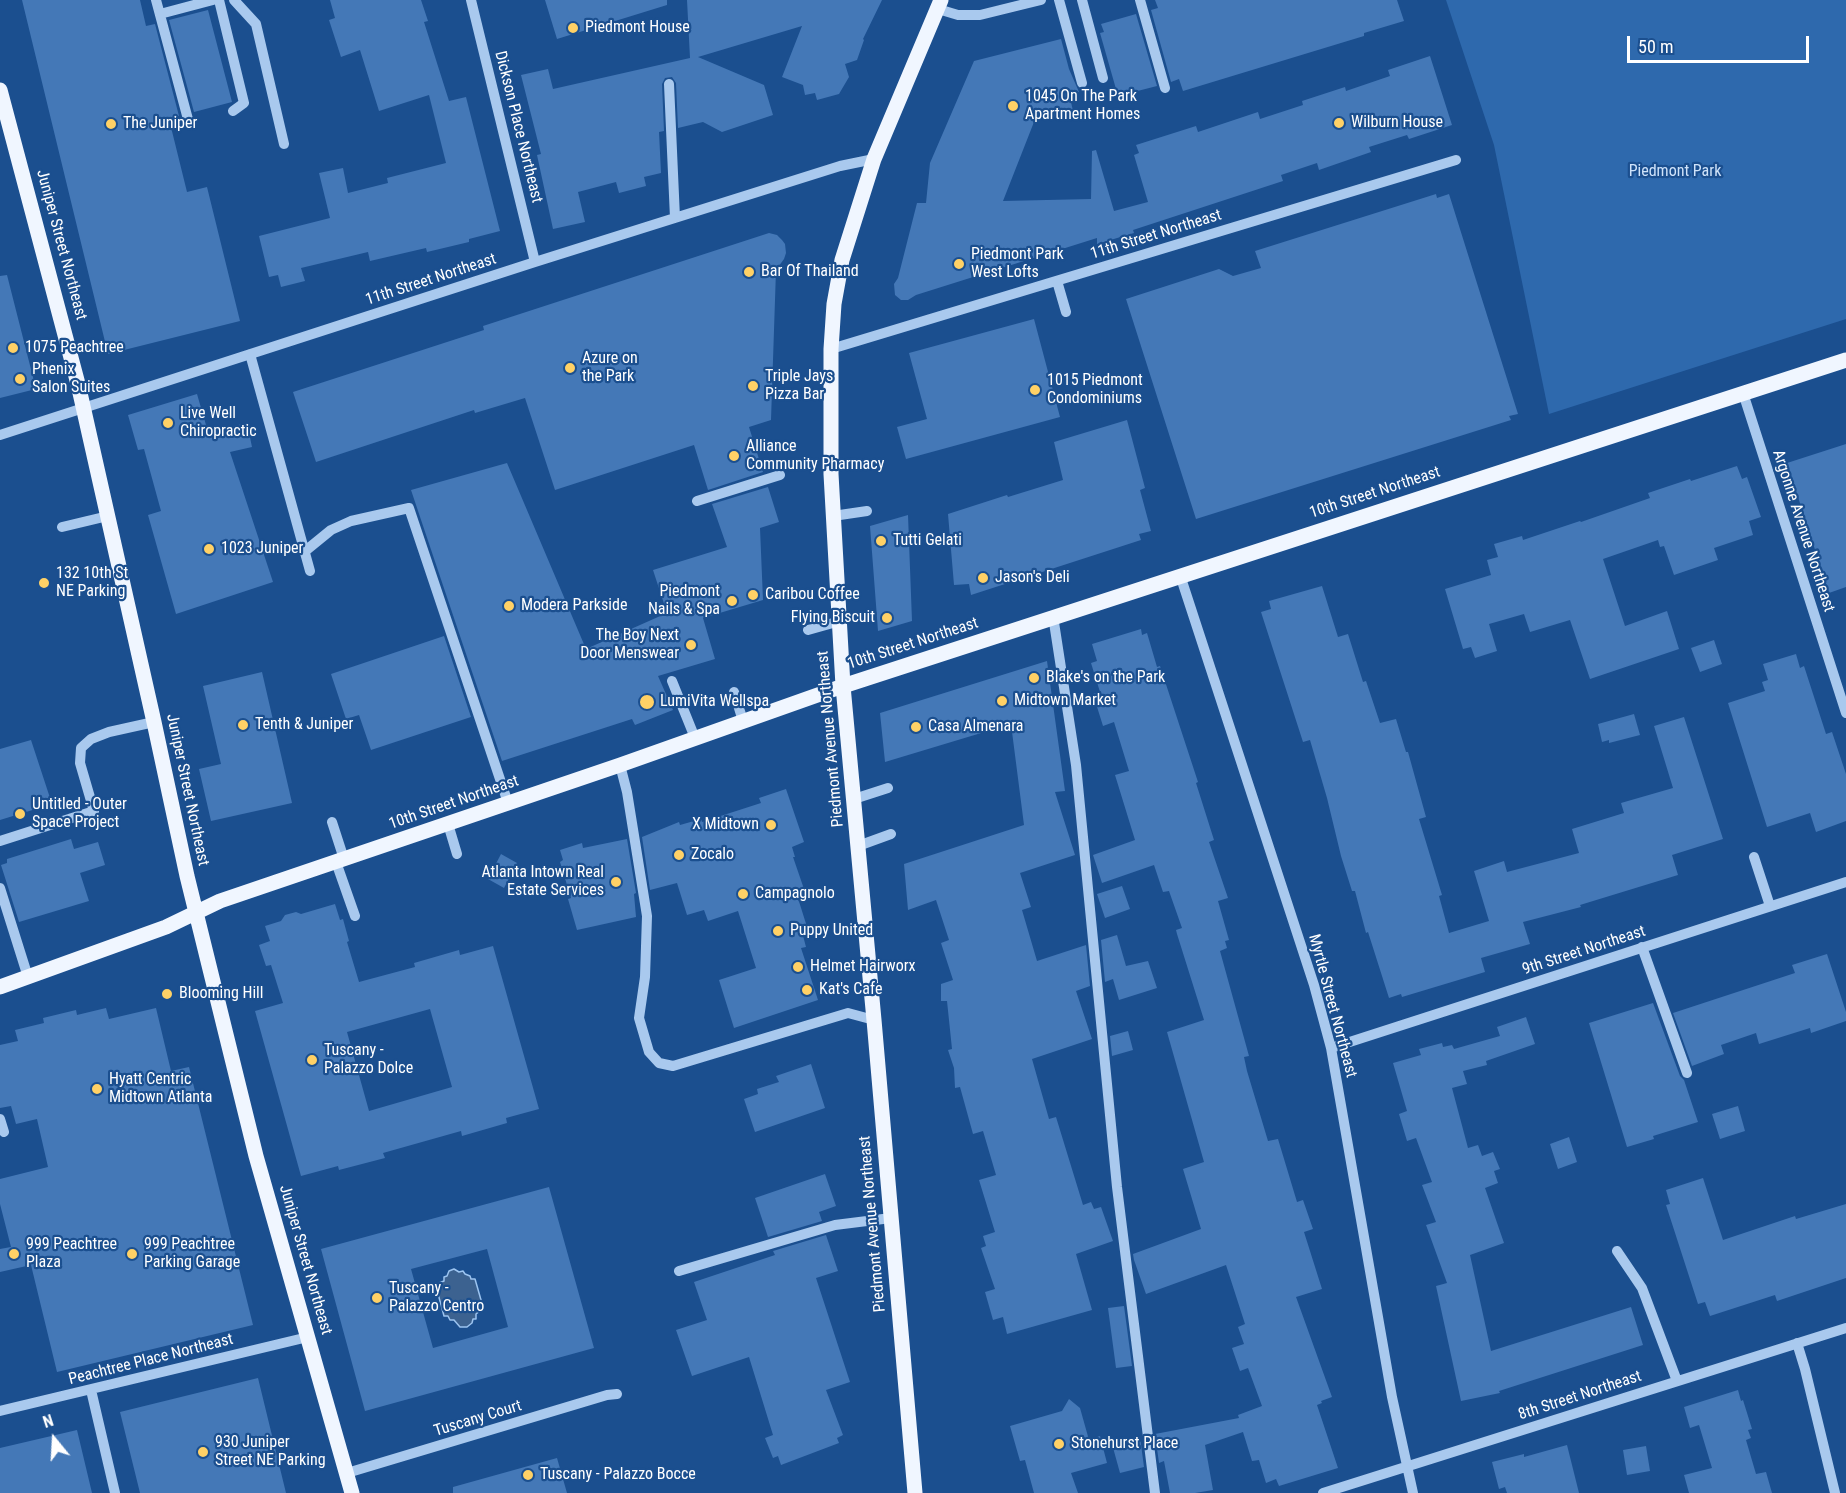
<!DOCTYPE html>
<html>
<head>
<meta charset="utf-8">
<style>
	body { margin:0 }
	#map { position:relative; width:1846px; height:1493px; overflow:hidden; background:#1b4f8f; font-family:"Roboto Condensed",sans-serif }
	canvas { display:block }
	.north { position:absolute; left:24px; top:1409px; width:60px; height:60px; -webkit-text-stroke:4px #1b4f8f; paint-order:stroke; rotate:342deg; font-size:16px; font-weight:700; line-height:24px; text-align:center; color:#fff }
	.north::after { content:''; display:block; margin:auto; width:21px; height:27px; background:#fff; clip-path:polygon(50% 0,100% 100%,50% 72%,0 100%) }
	.scale { position:absolute; left:1627px; top:36px; width:182px; height:27px; box-sizing:border-box; border:3px solid #fff; border-top:0; padding-left:8px; font-size:18px; line-height:21px; white-space:nowrap; color:#fff; -webkit-text-stroke:4px #1b4f8f; paint-order:stroke }
</style>
</head>
<body>
<div id="map">
<canvas width="1846" height="1493"></canvas>
<div class="north">N</div>
<div class="scale">50 m</div>
</div>
<script>
const context = document.querySelector('canvas').getContext('2d');
context.lineJoin = 'round';
function fill(path, color) {
  context.fillStyle = color;
  context.fill(path, 'evenodd');
}
function poly(rows) {
  const path = new Path2D();
  for (const r of rows) {
    path.moveTo(r[0], r[1]);
    for (let i = 2; i < r.length; i += 2) path.lineTo(r[i], r[i + 1]);
  }
  return path;
}
function stroke(path, color, width, dash) {
  context.strokeStyle = color;
  context.lineWidth = width;
  context.lineCap = dash ? 'butt' : 'round';
  context.setLineDash(dash || []);
  context.stroke(path);
}
function drawText(font, color, halo, rows, align = 'center') {
  context.font = font + ' "Roboto Condensed",sans-serif';
  context.lineWidth = 4.5;
  context.setLineDash([]);
  context.textBaseline = 'middle';
  context.strokeStyle = halo;
  context.fillStyle = color;
  for (const [text, x, y, turn = 0] of rows) {
    context.save();
    context.translate(x, y);
    context.rotate((+turn || 0) * Math.PI / 180);
    context.textAlign = isNaN(turn) ? turn : align;
    if (halo) context.strokeText(text, 0, 0);
    context.fillText(text, 0, 0);
    context.restore();
  }
}
const green = poly([
	[1446,0,1846,0,1846,319,1549,414,1494,145]
]);
const water = poly([
	[454,1269,459,1272,463,1271,465,1274,470,1276,471,1279,475,1279,483,1307,479,1307,480,1311,476,1314,476,1319,473,1319,472,1323,467,1327,460,1327,454,1320,450,1320,448,1316,444,1316,437,1290,440,1287,439,1283,444,1281,444,1277,447,1276,449,1271,454,1269]
]);
const building = poly([
	[22,0,140,0,146,26,155,24,179,116,169,119,187,192,207,187,240,321,108,354],
	[330,0,421,0,428,21,424,22,449,101,466,97,500,231,469,239,469,242,427,252,426,248,370,261,368,252,301,268,305,281,281,287,278,275,269,277,259,236,330,218,319,173,343,168,348,193,388,183,387,178,446,163,429,95,379,111,360,50,341,57,329,20,335,18],
	[545,0,667,0,667,5,557,39],
	[687,0,882,0,863,39,864,40,857,60,845,64,849,77,839,94,817,100,815,93,805,95,803,85,782,77,802,26,698,57,764,85,773,115,722,132,703,122,678,128,676,83,672,77,665,78,662,84,664,131,659,132,661,173,644,177,646,186,619,193,616,182,578,192,585,222,553,229,537,155,541,154,521,75,548,69,553,89,690,58],
	[1155,0,1397,0,1404,21,1364,33,1364,36,1183,91,1179,79,1171,82,1151,10,1158,8],
	[208,10,232,102,194,112,169,20],
	[1136,14,1157,86,1118,96,1100,33,1104,32,1101,24],
	[1061,39,1069,69,1079,92,1075,93,1077,100,1071,102,1073,111,1034,122,1003,201,1091,199,1092,151,1096,150,1114,211,1148,202,1134,155,1139,153,1136,145,1196,126,1198,132,1258,112,1260,119,1303,105,1302,101,1345,87,1346,91,1390,76,1388,70,1430,56,1452,125,1409,139,1407,135,1369,147,1371,152,1319,170,1317,163,1281,175,1283,181,1133,230,1134,233,1097,244,1097,238,916,295,908,300,901,300,895,295,894,284,898,278,917,203,926,203,930,163,974,61],
	[1436,194,1437,198,1449,194,1518,414,1509,416,1511,420,1196,519,1126,299,1219,269,1233,276,1261,268,1255,251],
	[769,233,777,235,782,240,785,244,786,253,784,259,776,270,771,420,749,427,763,472,708,490,694,445,555,490,525,398,475,413,474,410,316,462,293,392,484,330,483,326],
	[7,275,36,389,0,398,0,276],
	[1034,319,1060,417,906,459,897,427,927,419,909,353],
	[197,394,208,432,247,423,252,447,230,452,273,582,176,614,148,515,161,511,144,449,138,450,128,415],
	[1127,420,1145,488,1140,490,1151,531,1139,534,1141,540,971,595,969,584,954,585,948,514,1007,495,1008,497,1063,480,1054,442],
	[1846,444,1846,587,1829,593,1787,463],
	[507,463,586,649,667,613,653,570,727,547,712,504,768,487,779,522,760,528,763,600,703,618,715,659,658,676,673,710,635,725,632,719,502,761,411,490],
	[1737,466,1742,479,1747,477,1761,517,1749,521,1753,535,1714,548,1718,560,1674,575,1664,546,1660,547,1658,540,1603,559,1625,626,1667,611,1679,649,1590,679,1570,620,1530,632,1524,614,1489,624,1497,651,1475,658,1471,647,1463,649,1445,589,1491,575,1487,560,1498,557,1494,544,1522,536,1523,540,1580,521,1581,522,1650,498,1648,493,1690,479,1691,481],
	[908,515,912,621,878,631,870,526],
	[1322,586,1338,637,1348,634,1363,682,1366,681,1380,723,1396,719,1406,752,1408,752,1426,817,1419,819,1442,895,1439,896,1449,933,1489,921,1474,871,1504,861,1507,872,1579,853,1572,829,1624,813,1621,803,1673,788,1654,726,1684,717,1723,839,1672,855,1678,875,1580,905,1581,907,1523,922,1530,944,1481,958,1485,972,1402,997,1401,994,1389,998,1368,932,1366,933,1355,891,1352,891,1341,856,1327,798,1310,740,1303,742,1261,612,1271,609,1269,601],
	[1141,629,1142,635,1147,633,1157,667,1160,666,1198,782,1196,783,1214,840,1209,842,1228,898,1218,901,1229,940,1225,941,1227,948,1220,951,1249,1056,1244,1057,1247,1071,1268,1141,1278,1139,1297,1202,1303,1200,1313,1229,1304,1232,1322,1289,1296,1297,1332,1397,1321,1401,1322,1403,1317,1405,1338,1468,1279,1486,1276,1479,1266,1483,1259,1460,1252,1461,1243,1432,1205,1445,1213,1490,1195,1493,1170,1493,1164,1461,1159,1463,1155,1434,1239,1418,1238,1415,1262,1406,1248,1368,1240,1371,1232,1348,1244,1344,1238,1327,1245,1324,1226,1265,1146,1294,1134,1260,1133,1254,1201,1229,1183,1169,1204,1162,1167,1032,1204,1020,1177,934,1176,930,1182,928,1169,891,1163,892,1154,865,1102,883,1093,855,1135,840,1115,775,1129,771,1114,722,1103,726,1093,694,1100,692,1091,663,1097,661,1092,644],
	[444,636,471,717,371,750,359,715,346,719,331,674],
	[1714,640,1722,664,1700,672,1691,648],
	[1796,654,1800,668,1804,666,1826,734,1832,732,1846,774,1846,821,1816,832,1810,813,1767,827,1728,703,1765,691,1762,682,1768,680,1763,664],
	[1047,661,1065,791,1055,792,1075,855,1020,873,1031,907,1022,910,1037,961,1086,945,1090,986,1076,991,1092,1039,1032,1059,1049,1119,1056,1117,1083,1205,1091,1202,1094,1209,1101,1207,1113,1241,1076,1254,1092,1310,1007,1334,1003,1317,993,1320,985,1292,995,1289,981,1248,986,1246,983,1236,995,1232,979,1180,996,1175,983,1131,973,1134,960,1087,955,1088,954,1068,948,1050,952,1049,947,1001,941,1001,941,984,953,980,941,943,949,940,936,900,908,910,904,864,1024,825,1011,724,885,762,880,713],
	[262,672,292,803,211,821,199,769,221,764,203,686],
	[1634,714,1640,735,1609,743,1609,740,1602,742,1598,724],
	[31,740,52,804,0,820,0,749],
	[786,789,804,842,792,847,795,857,793,857,804,889,796,892,808,930,802,932,806,947,801,948,818,1000,734,1028,719,980,756,968,738,911,708,921,704,910,687,915,677,883,650,890,642,837,679,822,680,825,701,819,702,822,761,803,759,798],
	[71,839,74,849,98,842,105,865,80,873,89,901,19,922,1,865,7,863,7,859],
	[627,839,636,893,634,894,636,917,577,930,568,899,571,898,560,862,563,860,560,850,582,843,583,848],
	[501,854,517,863,504,888,488,879],
	[1122,886,1130,909,1105,918,1097,894],
	[335,904,340,920,343,919,349,941,347,942,359,982,415,967,414,963,459,950,460,955,493,946,539,1109,506,1118,507,1123,462,1136,461,1131,383,1153,385,1158,339,1170,338,1166,301,1176,255,1011,283,1003,271,965,266,966,259,945,270,941,265,926,281,921,285,915,296,912,301,914],
	[430,1009,452,1087,369,1111,347,1032],
	[1117,935,1126,966,1148,961,1157,988,1119,1000,1113,979,1105,982,1101,940],
	[1827,954,1846,1012,1846,1021,1811,1033,1810,1028,1759,1044,1756,1033,1721,1045,1724,1054,1692,1066,1673,1013,1795,973,1792,965],
	[1653,1003,1680,1076,1684,1080,1698,1122,1653,1136,1654,1139,1627,1147,1589,1023],
	[106,1008,109,1019,156,1008,171,1071,189,1067,253,1325,57,1372,31,1265,0,1272,0,1249,11,1247,0,1204,0,1179,48,1167,37,1119,16,1124,11,1106,0,1108,0,1045,18,1041,15,1030,44,1023,43,1018,76,1010,77,1015],
	[1526,1017,1535,1044,1486,1061,1487,1065,1463,1071,1467,1084,1452,1088,1468,1148,1478,1145,1482,1156,1493,1152,1500,1169,1494,1171,1498,1183,1485,1188,1504,1243,1470,1255,1491,1351,1631,1307,1643,1345,1499,1391,1500,1393,1461,1401,1436,1286,1447,1283,1426,1225,1436,1222,1422,1185,1432,1182,1416,1138,1407,1141,1399,1114,1407,1111,1393,1063,1421,1055,1419,1049,1442,1043,1443,1047,1452,1045,1454,1049,1500,1036,1497,1027],
	[1128,1031,1133,1050,1112,1056,1110,1036],
	[811,1064,825,1108,755,1132,744,1099,758,1094,757,1089,779,1082,776,1076],
	[1738,1106,1745,1131,1720,1139,1712,1114],
	[1569,1137,1577,1162,1558,1169,1550,1144],
	[825,1174,836,1206,819,1212,822,1221,768,1237,755,1198],
	[1703,1178,1723,1240,1795,1216,1796,1219,1846,1204,1846,1278,1777,1301,1775,1295,1710,1316,1705,1302,1698,1304,1666,1205,1670,1204,1666,1190],
	[549,1187,594,1348,365,1411,321,1249],
	[487,1249,508,1327,433,1348,411,1269],
	[826,1235,838,1271,816,1278,850,1382,826,1390,843,1435,837,1438,839,1443,781,1465,778,1456,773,1458,765,1438,773,1435,749,1357,692,1376,676,1330,707,1320,694,1282,775,1255,773,1251],
	[1124,1306,1132,1366,1116,1368,1108,1308],
	[258,1378,286,1493,140,1493,120,1412],
	[1738,1390,1741,1401,1743,1400,1752,1429,1748,1430,1751,1438,1746,1440,1756,1474,1766,1472,1772,1493,1689,1493,1684,1475,1712,1468,1699,1425,1690,1428,1684,1407],
	[1069,1399,1080,1408,1089,1440,1100,1436,1107,1463,1071,1473,1078,1493,1034,1493,1025,1460,1020,1461,1010,1426,1062,1411],
	[77,1430,92,1493,0,1493,0,1448],
	[1138,1437,1140,1437,1144,1467,1120,1473,1112,1444],
	[1567,1445,1579,1493,1507,1493,1505,1487,1499,1489,1492,1462,1524,1454,1524,1457],
	[1646,1446,1650,1471,1627,1475,1623,1450],
	[557,1458,567,1493,453,1493,453,1487]
]);
const minor = poly([
	[156,0,189,123],
	[219,0,244,103,233,111],
	[234,0,256,24,284,144],
	[471,0,535,262],
	[1059,0,1082,83],
	[1082,0,1103,78],
	[1140,0,1165,88],
	[938,9,958,15,980,15,1041,0],
	[160,14,213,0],
	[669,84,675,218],
	[1057,281,1066,312],
	[831,349,1456,160],
	[250,354,310,571],
	[1743,393,1846,713],
	[0,435,535,262,840,166,874,159],
	[697,501,780,475],
	[833,516,867,511],
	[62,527,108,516],
	[304,552,331,530,351,521,409,508,508,803],
	[1180,575,1314,985,1331,1048,1392,1397,1413,1493],
	[1053,616,1076,765,1117,1187,1155,1493],
	[808,630,840,621],
	[672,681,695,738],
	[734,692,743,721],
	[620,765,627,792,647,916,645,977,639,1018,649,1052,659,1063,673,1066,848,1013,874,1020],
	[854,799,888,788],
	[332,822,344,859],
	[448,824,457,854],
	[0,841,94,811,80,763,81,748,91,739,109,732,154,722],
	[858,846,891,834],
	[1754,857,1770,906],
	[336,862,355,916],
	[0,888,28,977],
	[1642,947,1687,1073],
	[1331,1048,1846,882],
	[0,1119,4,1132],
	[1617,1251,1642,1288,1677,1381],
	[679,1271,835,1225,891,1218],
	[1797,1343,1805,1369,1835,1493],
	[91,1390,115,1493],
	[0,1411,308,1337],
	[347,1473,607,1395,617,1394],
	[1323,1493,1846,1328]
]);
const major = poly([
	[0,90,78,384,154,722,187,876,256,1156,352,1493],
	[0,987,166,927,220,901,620,765,843,686,1846,360],
	[915,1493,874,1020,843,686,831,474,831,349,834,304,842,260,874,159,941,0]
]);
const markers = [
	[573,28,6,"#ffd166"],
	[1013,106,6,"#ffd166"],
	[1339,123,6,"#ffd166"],
	[111,124,6,"#ffd166"],
	[959,264,6,"#ffd166"],
	[749,272,6,"#ffd166"],
	[13,348,6,"#ffd166"],
	[570,368,6,"#ffd166"],
	[20,379,6,"#ffd166"],
	[753,386,6,"#ffd166"],
	[1035,390,6,"#ffd166"],
	[168,423,6,"#ffd166"],
	[734,456,6,"#ffd166"],
	[881,541,6,"#ffd166"],
	[209,549,6,"#ffd166"],
	[983,578,6,"#ffd166"],
	[44,583,6,"#ffd166"],
	[753,595,6,"#ffd166"],
	[732,601,6,"#ffd166"],
	[509,606,6,"#ffd166"],
	[887,618,6,"#ffd166"],
	[691,645,6,"#ffd166"],
	[1034,678,6,"#ffd166"],
	[1002,701,6,"#ffd166"],
	[647,702,8,"#ffd166"],
	[243,725,6,"#ffd166"],
	[916,727,6,"#ffd166"],
	[20,814,6,"#ffd166"],
	[771,825,6,"#ffd166"],
	[679,855,6,"#ffd166"],
	[616,882,6,"#ffd166"],
	[743,894,6,"#ffd166"],
	[778,931,6,"#ffd166"],
	[798,967,6,"#ffd166"],
	[807,990,6,"#ffd166"],
	[167,994,6,"#ffd166"],
	[312,1060,6,"#ffd166"],
	[97,1089,6,"#ffd166"],
	[14,1254,6,"#ffd166"],
	[132,1254,6,"#ffd166"],
	[377,1298,6,"#ffd166"],
	[1059,1444,6,"#ffd166"],
	[203,1452,6,"#ffd166"],
	[528,1475,6,"#ffd166"]
];
const poiNames = [
	["Piedmont House",585,28],
	["1045 On The Park",1025,97],
	["Apartment Homes",1025,115],
	["Wilburn House",1351,123],
	["The Juniper",123,124],
	["Piedmont Park",971,255],
	["West Lofts",971,273],
	["Bar Of Thailand",761,272],
	["1075 Peachtree",25,348],
	["Azure on",582,359],
	["the Park",582,377],
	["Phenix",32,370],
	["Salon Suites",32,388],
	["Triple Jays",765,377],
	["Pizza Bar",765,395],
	["1015 Piedmont",1047,381],
	["Condominiums",1047,399],
	["Live Well",180,414],
	["Chiropractic",180,432],
	["Alliance",746,447],
	["Community Pharmacy",746,465],
	["Tutti Gelati",893,541],
	["1023 Juniper",221,549],
	["132 10th St",56,574],
	["NE Parking",56,592],
	["Jason's Deli",995,578],
	["Piedmont",720,592,"right"],
	["Nails & Spa",720,610,"right"],
	["Caribou Coffee",765,595],
	["Modera Parkside",521,606],
	["Flying Biscuit",875,618,"right"],
	["The Boy Next",679,636,"right"],
	["Door Menswear",679,654,"right"],
	["Blake's on the Park",1046,678],
	["Midtown Market",1014,701],
	["LumiVita Wellspa",660,702],
	["Tenth & Juniper",255,725],
	["Casa Almenara",928,727],
	["Untitled - Outer",32,805],
	["Space Project",32,823],
	["X Midtown",759,825,"right"],
	["Zocalo",691,855],
	["Atlanta Intown Real",604,873,"right"],
	["Estate Services",604,891,"right"],
	["Campagnolo",755,894],
	["Puppy United",790,931],
	["Helmet Hairworx",810,967],
	["Kat's Cafe",819,990],
	["Blooming Hill",179,994],
	["Tuscany -",324,1051],
	["Palazzo Dolce",324,1069],
	["Hyatt Centric",109,1080],
	["Midtown Atlanta",109,1098],
	["999 Peachtree",26,1245],
	["Plaza",26,1263],
	["999 Peachtree",144,1245],
	["Parking Garage",144,1263],
	["Tuscany -",389,1289],
	["Palazzo Centro",389,1307],
	["930 Juniper",215,1443],
	["Street NE Parking",215,1461],
	["Stonehurst Place",1071,1444],
	["Tuscany - Palazzo Bocce",540,1475]
];
const streetNames = [
	["Dickson Place Northeast",518,127,76],
	["11th Street Northeast",1156,235,-17],
	["Juniper Street Northeast",61,245,75],
	["11th Street Northeast",431,280,-18],
	["10th Street Northeast",1375,493,-18],
	["Argonne Avenue Northeast",1803,531,72],
	["10th Street Northeast",913,644,-18],
	["Piedmont Avenue Northeast",831,739,-95],
	["Juniper Street Northeast",187,790,78],
	["10th Street Northeast",454,803,-19],
	["9th Street Northeast",1584,951,-18],
	["Myrtle Street Northeast",1332,1006,75],
	["Piedmont Avenue Northeast",873,1224,-95],
	["Juniper Street Northeast",305,1260,74],
	["Peachtree Place Northeast",151,1360,-14],
	["8th Street Northeast",1580,1396,-18],
	["Tuscany Court",478,1419,-17]
];
const parkNames = [
	["Piedmont Park",1675,172]
];
fill(green, '#2e69ad');
fill(water, '#3c6290');
stroke(water, '#9cc4f0', 1.5);
fill(building, '#4478b7');
stroke(minor, '#a9c9ee', 10);
stroke(major, '#f0f6ff', 15);
for (const [x, y, r, color] of markers) {
  const dot = new Path2D();
  dot.arc(x, y, r, 0, 2 * Math.PI);
  context.fillStyle = color;
  context.fill(dot);
  stroke(dot, '#1b4f8f', 2);
}
drawText('16px', '#fff', '#1b4f8f', poiNames, 'left');
drawText('16px', '#fff', '#1b4f8f', streetNames);
drawText('16px', '#cfe3fa', '#1b4f8f', parkNames);
</script>
</body>
</html>
